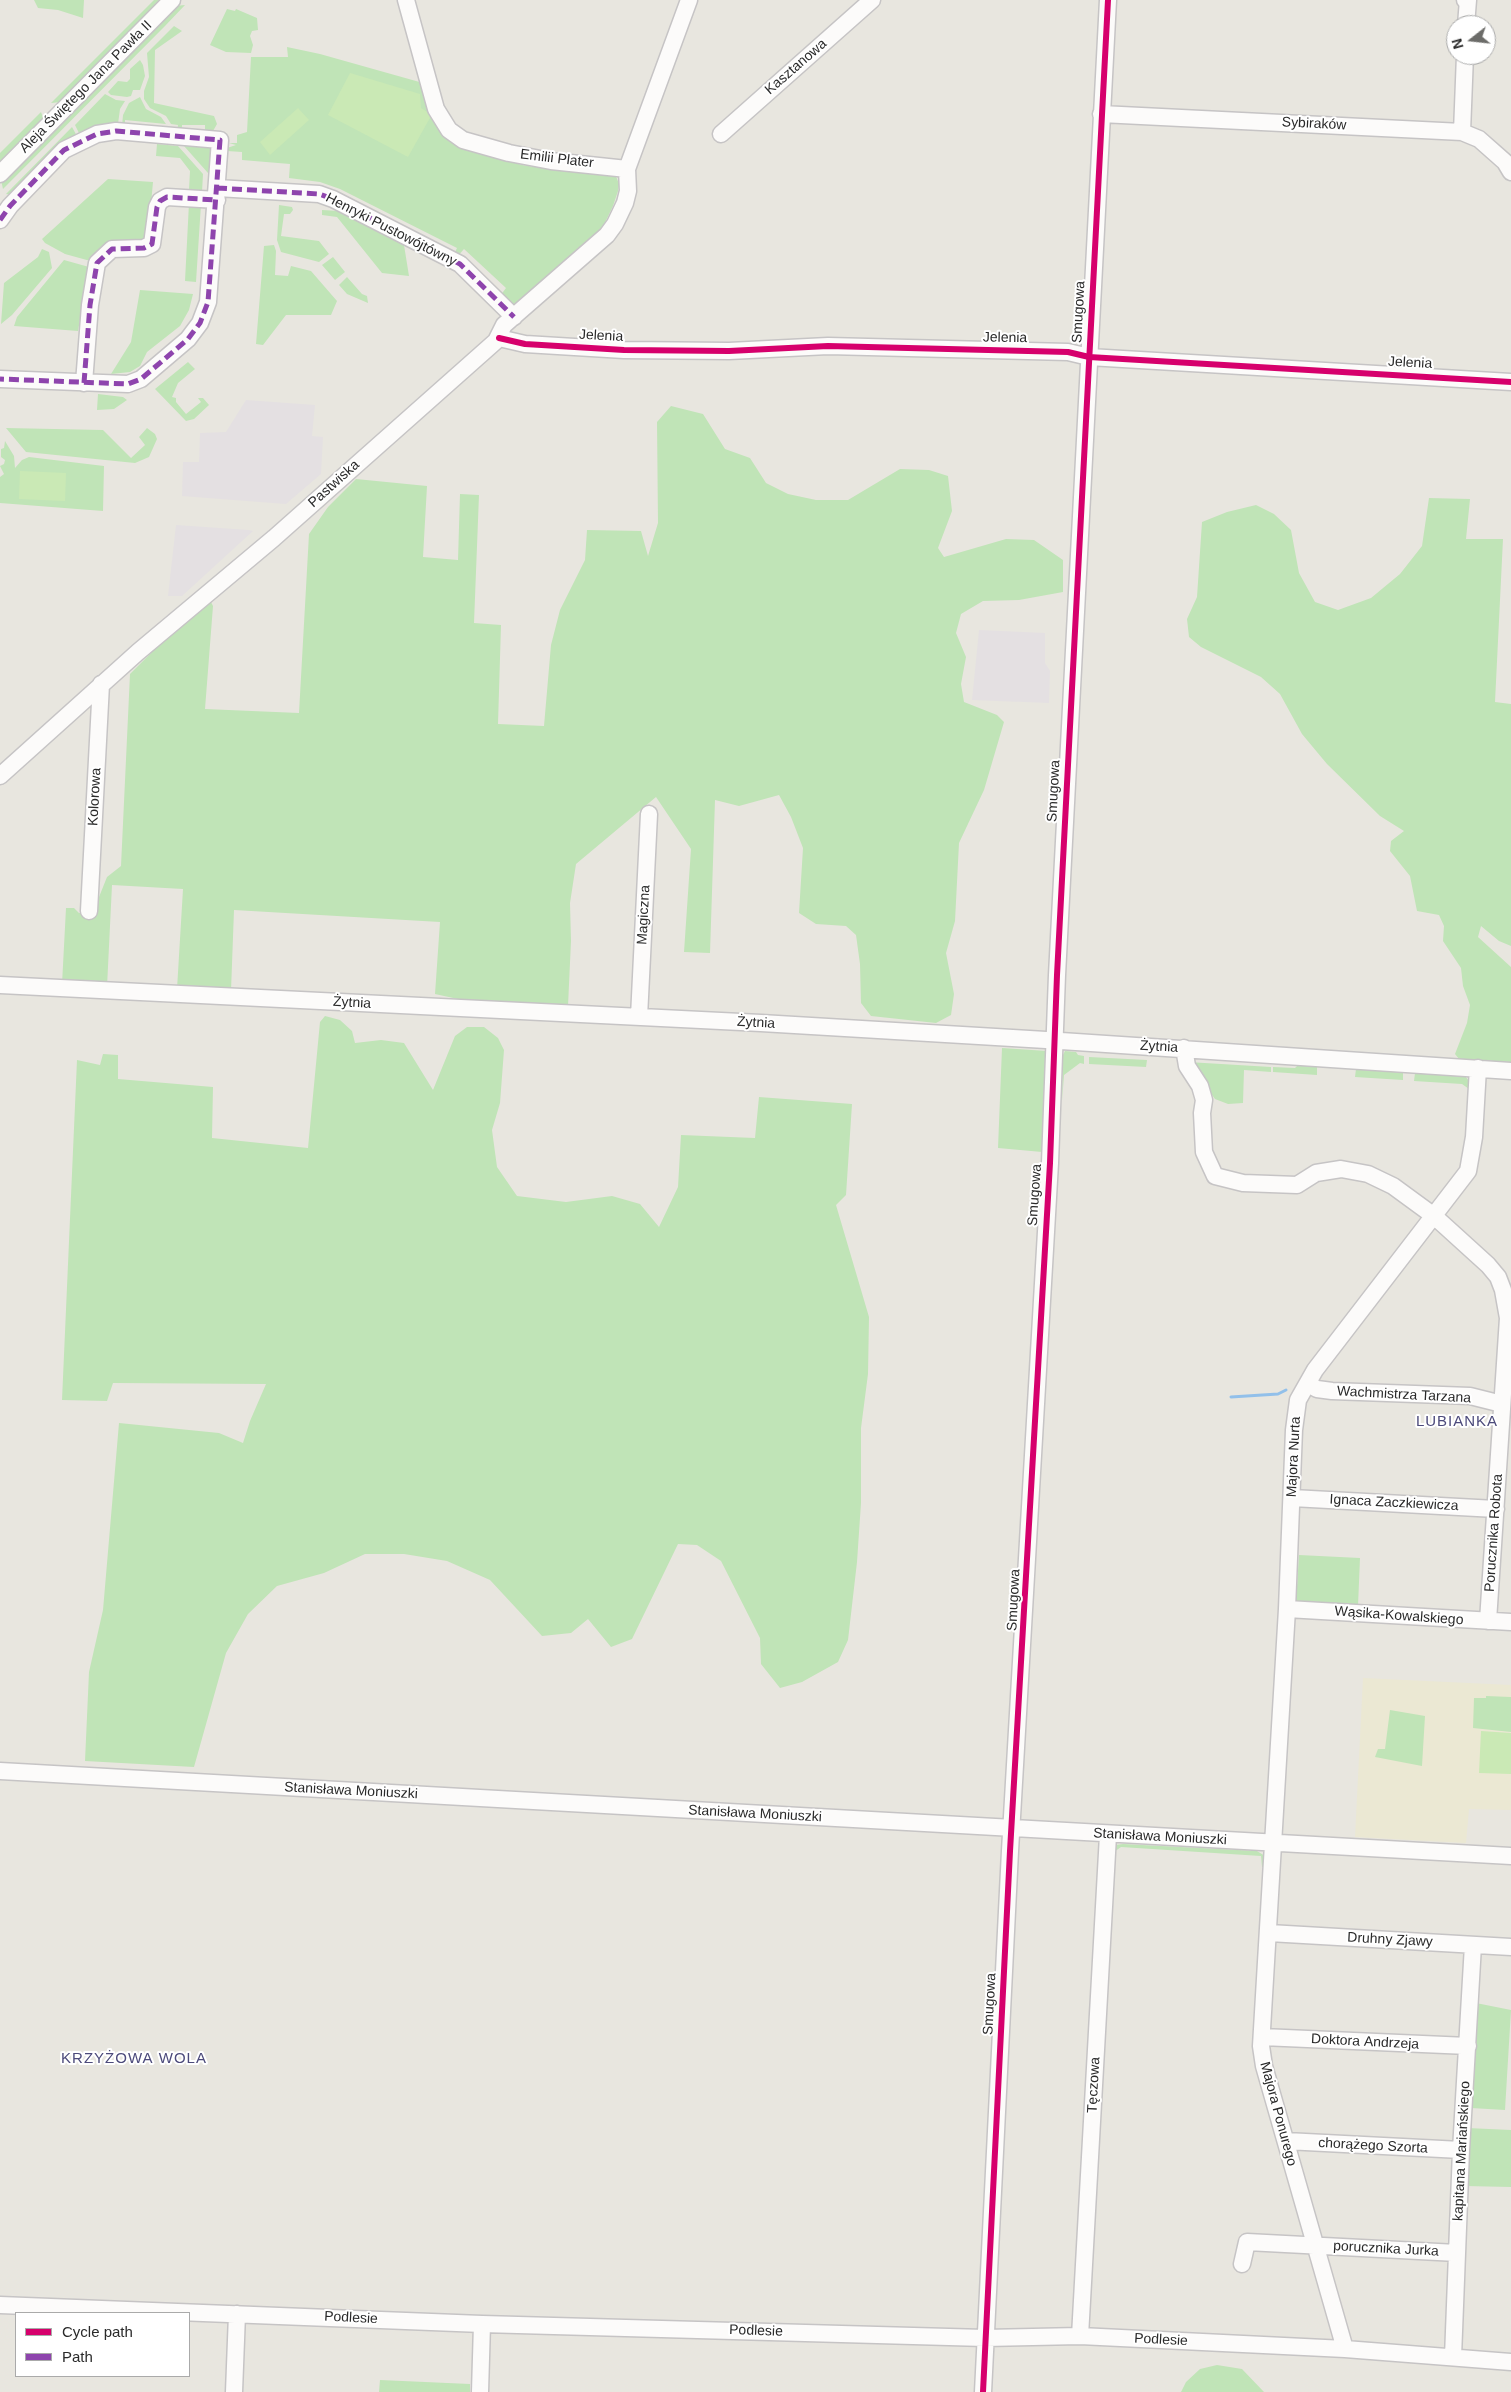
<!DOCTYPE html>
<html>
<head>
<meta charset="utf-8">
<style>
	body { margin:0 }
	#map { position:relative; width:1511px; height:2392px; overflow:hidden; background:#e8e6df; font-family:Helvetica,sans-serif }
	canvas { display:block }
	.legend { position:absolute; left:15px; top:2312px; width:175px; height:65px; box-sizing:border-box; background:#fff; border:1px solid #aaa; margin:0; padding:6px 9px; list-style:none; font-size:15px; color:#2a2a2a }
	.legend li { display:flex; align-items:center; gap:10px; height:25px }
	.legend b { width:25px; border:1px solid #aaa }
	.north { position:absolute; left:1446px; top:15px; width:50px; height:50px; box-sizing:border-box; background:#fff; border:1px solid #aaa; border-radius:50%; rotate:254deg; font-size:14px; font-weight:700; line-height:20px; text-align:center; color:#2a2a2a }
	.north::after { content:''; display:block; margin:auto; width:18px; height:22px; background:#6c6c69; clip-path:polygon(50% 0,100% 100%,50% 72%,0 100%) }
</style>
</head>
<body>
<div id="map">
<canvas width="1511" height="2392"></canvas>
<ul class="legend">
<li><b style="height:6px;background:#d6006c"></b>Cycle path</li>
<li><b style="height:6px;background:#8e44ad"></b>Path</li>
</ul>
<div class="north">N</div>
</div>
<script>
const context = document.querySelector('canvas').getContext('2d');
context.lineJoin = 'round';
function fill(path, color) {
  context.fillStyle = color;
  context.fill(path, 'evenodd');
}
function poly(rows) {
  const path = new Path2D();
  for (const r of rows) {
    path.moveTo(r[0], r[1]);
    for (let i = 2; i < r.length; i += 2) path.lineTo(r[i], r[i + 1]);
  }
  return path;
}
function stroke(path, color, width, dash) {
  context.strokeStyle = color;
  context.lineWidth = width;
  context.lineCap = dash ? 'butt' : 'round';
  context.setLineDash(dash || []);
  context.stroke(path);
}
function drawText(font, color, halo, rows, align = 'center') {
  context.font = font + ' Helvetica,sans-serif';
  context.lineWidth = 4;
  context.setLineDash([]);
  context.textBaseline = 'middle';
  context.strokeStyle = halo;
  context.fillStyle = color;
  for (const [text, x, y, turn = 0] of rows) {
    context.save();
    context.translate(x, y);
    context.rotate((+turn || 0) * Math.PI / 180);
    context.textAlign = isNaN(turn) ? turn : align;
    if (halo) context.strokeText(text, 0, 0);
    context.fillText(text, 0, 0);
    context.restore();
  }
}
const industrial = poly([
	[246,400,315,405,312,436,323,437,321,474,286,504,182,496,183,462,199,462,200,433,226,432],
	[176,525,249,530,253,531,182,596,168,596],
	[979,630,1045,633,1045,663,1050,671,1049,703,972,700]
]);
const education = poly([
	[1363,1678,1511,1685,1511,1810,1469,1809,1466,1843,1355,1837]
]);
const green = poly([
	[34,0,84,0,83,18,58,10,38,8],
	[154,0,164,0,61,102,51,103],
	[185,5,165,26,3,189,1,180,175,6],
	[227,9,235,11,236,9,257,18,258,30,252,31,250,36,253,45,251,53,226,52,210,45],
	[174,26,182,31,155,50,154,103,214,116,217,124,213,131,205,133,205,125,182,125,182,132,177,131,178,125,171,124,166,116,150,108,144,99,144,91,149,77,147,53],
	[287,47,320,54,423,83,431,108,495,157,522,165,555,170,614,171,619,184,618,191,613,206,598,237,520,303,514,305,500,296,506,288,464,249,457,257,454,254,457,248,340,189,320,182,289,178,290,164,242,160,242,152,227,151,227,148,236,145,229,143,237,143,237,135,247,132,251,57,288,57],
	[140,60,143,65,145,76,140,90,133,90,131,96,127,97,111,95,108,92,118,81,127,82,130,79,130,69],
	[105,94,116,100,125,101,120,109,118,124,80,135,75,125],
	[140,97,146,109,161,117,166,124,125,120,125,126,122,126,123,115,129,103],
	[41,112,44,120,0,163,0,153],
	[72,127,77,136,12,195,6,194],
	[157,144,178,146,203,174,202,192,189,190,190,171,180,158,156,156],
	[184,146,212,148,215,173,208,173],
	[108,179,153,182,148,236,139,241,105,245,96,253,94,262,65,254,45,243,42,239],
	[189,203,201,204,196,282,185,281],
	[279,205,292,207,293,210,290,214,284,214,281,236,319,241,329,254,319,262,281,252,277,240],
	[322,210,339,211,404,245,409,276,382,273,337,217,322,215],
	[274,245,276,251,275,275,288,276,291,266,311,271,337,301,331,315,286,315,263,345,256,344,264,246],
	[42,249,49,252,52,268,12,315,1,324,4,283,38,257],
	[333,257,345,272,335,280,322,265],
	[64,260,89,267,78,331,14,326,17,317],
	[347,277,362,294,367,296,368,303,347,294,339,285],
	[140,290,193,294,189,310,180,326,147,352,140,366,130,372,111,374,131,342],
	[188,362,195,369,178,383,172,397,176,398,176,402,186,414,201,402,198,398,203,398,209,405,194,419,186,421,155,389],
	[98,394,123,397,127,400,114,409,97,410],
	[671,406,703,414,725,449,750,458,766,483,788,494,816,500,848,500,900,469,929,470,948,476,952,511,938,548,944,557,1006,539,1034,540,1063,560,1063,592,1019,600,983,601,961,614,956,633,966,657,961,684,964,702,997,715,1004,722,984,790,959,843,955,921,946,953,954,994,951,1015,936,1023,871,1016,861,1003,860,964,856,935,846,926,816,924,799,913,803,848,791,817,779,795,739,806,715,800,710,953,684,952,691,849,656,797,576,864,570,903,571,941,568,1006,467,1001,435,994,440,922,234,910,231,991,177,989,183,889,112,885,107,987,62,984,66,908,74,908,79,913,95,913,97,902,107,877,121,866,130,674,160,644,210,600,213,606,205,709,299,713,309,534,328,507,356,479,427,486,423,557,458,560,460,494,479,495,474,623,501,625,498,724,544,726,551,645,560,610,585,560,587,530,641,531,648,556,658,523,657,422],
	[6,428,103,430,131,458,145,445,139,437,147,428,155,434,157,439,149,457,135,463,26,452],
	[5,441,14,456,15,468,22,460,29,457,104,466,103,511,0,503,0,477,4,474,0,466,4,464,5,460,1,457,1,449,4,448],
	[1429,498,1470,499,1466,539,1503,539,1495,702,1511,704,1511,946,1499,941,1481,926,1478,937,1511,967,1511,1062,1459,1059,1455,1054,1467,1023,1470,1005,1463,986,1461,968,1443,941,1444,926,1439,915,1417,911,1410,876,1390,851,1391,841,1404,831,1380,816,1327,764,1302,734,1280,694,1261,677,1201,647,1189,637,1187,619,1197,597,1202,522,1227,512,1256,505,1274,514,1291,530,1299,573,1315,602,1338,610,1371,598,1400,574,1422,546],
	[325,1016,340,1020,352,1031,355,1043,381,1040,404,1043,433,1090,455,1036,467,1027,484,1027,498,1038,504,1050,500,1103,492,1130,497,1167,517,1196,566,1202,612,1196,640,1204,659,1227,678,1187,681,1135,755,1138,759,1097,852,1104,846,1195,836,1205,869,1317,868,1374,861,1428,861,1503,857,1562,848,1640,838,1662,802,1682,780,1688,761,1664,760,1638,721,1561,697,1545,678,1544,632,1639,611,1647,588,1619,571,1633,542,1636,490,1580,447,1561,404,1554,365,1554,324,1573,277,1586,248,1614,226,1653,194,1767,85,1761,89,1672,103,1610,119,1423,219,1433,243,1443,250,1421,266,1384,113,1383,107,1401,62,1400,77,1060,100,1065,103,1054,118,1055,118,1079,213,1087,212,1138,308,1148,320,1022],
	[1002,1048,1047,1051,1042,1152,998,1148],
	[1065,1051,1076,1052,1078,1055,1084,1056,1084,1064,1080,1063,1064,1075,1062,1101,1063,1055],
	[1089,1057,1147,1060,1146,1067,1089,1064],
	[1188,1062,1271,1067,1271,1072,1244,1070,1243,1103,1228,1104,1215,1099],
	[1298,1065,1317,1066,1317,1075,1273,1072,1273,1067,1295,1068],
	[1356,1069,1403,1072,1403,1080,1355,1077],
	[1415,1073,1465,1076,1469,1081,1469,1089,1462,1084,1414,1081],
	[1299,1555,1360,1558,1358,1606,1296,1603],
	[1486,1696,1511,1697,1511,1732,1473,1728,1474,1698,1486,1698],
	[1390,1710,1425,1716,1422,1766,1375,1757,1378,1749,1385,1749],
	[1123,1844,1257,1851,1265,1856,1265,1867,1262,1867,1261,1856,1121,1847,1114,1852,1115,1845],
	[1476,2003,1511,2010,1505,2110,1471,2108],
	[1467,2128,1511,2130,1511,2187,1464,2186],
	[1217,2365,1242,2369,1264,2392,1181,2392,1186,2382,1200,2369],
	[380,2380,470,2384,470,2392,379,2392]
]);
const pitch = poly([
	[350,73,420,94,421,108,429,113,431,116,408,157,328,115],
	[298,108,309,120,270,155,260,142],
	[20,471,66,473,65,501,19,499],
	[1481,1731,1511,1733,1511,1774,1479,1773]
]);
const stream = poly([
	[1231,1397,1278,1394,1286,1390]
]);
const minor = poly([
	[406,0,436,109,449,130,463,140,509,153,551,161,627,169,689,0],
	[1465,0,1468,0,1466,25],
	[1101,114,1462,132,1479,139,1505,162,1511,172],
	[1462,132,1465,55],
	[721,134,872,0],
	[0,174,172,0],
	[217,188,319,194,333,199,460,264,514,317],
	[0,220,10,206,64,150,97,134,116,131,220,140,208,302,200,323,188,339,141,379,128,384,0,379],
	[499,338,525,344,624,350,729,351,828,346,1068,352,1089,357,1511,382],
	[84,383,90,305,97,263,112,249,144,248,152,244,157,207,160,201,167,197,217,200],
	[0,776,138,652,274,538,496,341,504,325,607,235,615,224,625,203,628,191,627,169],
	[89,911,101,684],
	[0,985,761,1023,1046,1040,1056,1038,1061,1041,1511,1071],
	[639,1017,649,814],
	[1184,1048,1187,1066,1200,1086,1204,1100,1202,1113,1204,1152,1215,1176,1243,1183,1297,1185,1316,1173,1341,1169,1368,1174,1393,1186,1434,1216,1488,1265,1498,1277,1503,1290,1508,1318,1488,1621],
	[1308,1384,1317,1389,1332,1391,1470,1396,1502,1404],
	[1292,1498,1496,1509],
	[1287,1609,1511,1622],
	[0,1771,1511,1856],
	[1269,1933,1511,1947],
	[1262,2037,1468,2046],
	[1286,2141,1461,2150],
	[1242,2264,1247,2242,1457,2253],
	[0,2305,482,2324,985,2338,1080,2336,1345,2349,1511,2362],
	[1080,2336,1108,1835],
	[1345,2349,1264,2066,1261,2046,1287,1609,1294,1430,1298,1400,1315,1370,1468,1171,1474,1137,1478,1068],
	[1453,2357,1461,2150,1473,1945],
	[234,2392,237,2314],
	[480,2392,482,2324],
	[983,2392,1010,1851,1050,1163,1057,975,1108,0]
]);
const quiet = poly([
	[217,188,319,194,333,199,460,264,514,317],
	[0,220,10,206,64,150,97,134,116,131,220,140,208,302,200,323,188,339,141,379,128,384,0,379],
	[84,383,90,305,97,263,112,249,144,248,152,244,157,207,160,201,167,197,217,200]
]);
const cycleway = poly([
	[499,338,525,344,624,350,729,351,828,346,1068,352,1089,357,1511,382],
	[983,2392,1010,1851,1050,1163,1057,975,1108,0]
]);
const streetNames = [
	["Kasztanowa",796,67,-41],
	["Aleja Świętego Jana Pawła II",86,87,-45],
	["Sybiraków",1314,124,3],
	["Emilii Plater",557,159,7],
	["Henryki Pustowójtówny",391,230,27],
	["Smugowa",1079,312,-87],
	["Jelenia",601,336,3],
	["Jelenia",1005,338,1],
	["Jelenia",1410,363,3],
	["Pastwiska",334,484,-42],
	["Smugowa",1054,791,-87],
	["Kolorowa",95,797,-87],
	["Magiczna",644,915,-87],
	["Żytnia",352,1003,3],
	["Żytnia",756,1023,3],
	["Żytnia",1159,1047,3],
	["Smugowa",1035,1195,-86],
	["Wachmistrza Tarzana",1404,1395,3],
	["Majora Nurta",1294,1457,-87],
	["Ignaca Zaczkiewicza",1394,1503,3],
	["Porucznika Robota",1494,1533,-86],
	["Smugowa",1014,1600,-87],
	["Wąsika-Kowalskiego",1399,1616,4],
	["Stanisława Moniuszki",351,1791,3],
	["Stanisława Moniuszki",755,1814,3],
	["Stanisława Moniuszki",1160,1837,3],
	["Druhny Zjawy",1390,1940,3],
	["Smugowa",990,2004,-87],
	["Doktora Andrzeja",1365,2042,3],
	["Tęczowa",1094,2085,-87],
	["Majora Ponurego",1278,2114,75],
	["chorążego Szorta",1373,2146,3],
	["kapitana Mariańskiego",1462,2151,-87],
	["porucznika Jurka",1386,2249,3],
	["Podlesie",351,2318,3],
	["Podlesie",756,2331,2],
	["Podlesie",1161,2340,3]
];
const neighbourhoodNames = [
	["LUBIANKA",1457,1422],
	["KRZYŻOWA WOLA",134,2059]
];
fill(industrial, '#e4e0e2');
fill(education, '#ebe8d3');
fill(green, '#c0e4b7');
fill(pitch, '#cae9b5');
stroke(stream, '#92c0ea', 3);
stroke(minor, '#c6c4c5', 19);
stroke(minor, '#fcfbfa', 16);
stroke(quiet, '#8e44ad', 5, [10, 5]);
stroke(cycleway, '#d6006c', 6);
drawText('14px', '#2a2a2a', '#fff', streetNames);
context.letterSpacing = '1px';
drawText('15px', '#4c4a7b', '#fff', neighbourhoodNames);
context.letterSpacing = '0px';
</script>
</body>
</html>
